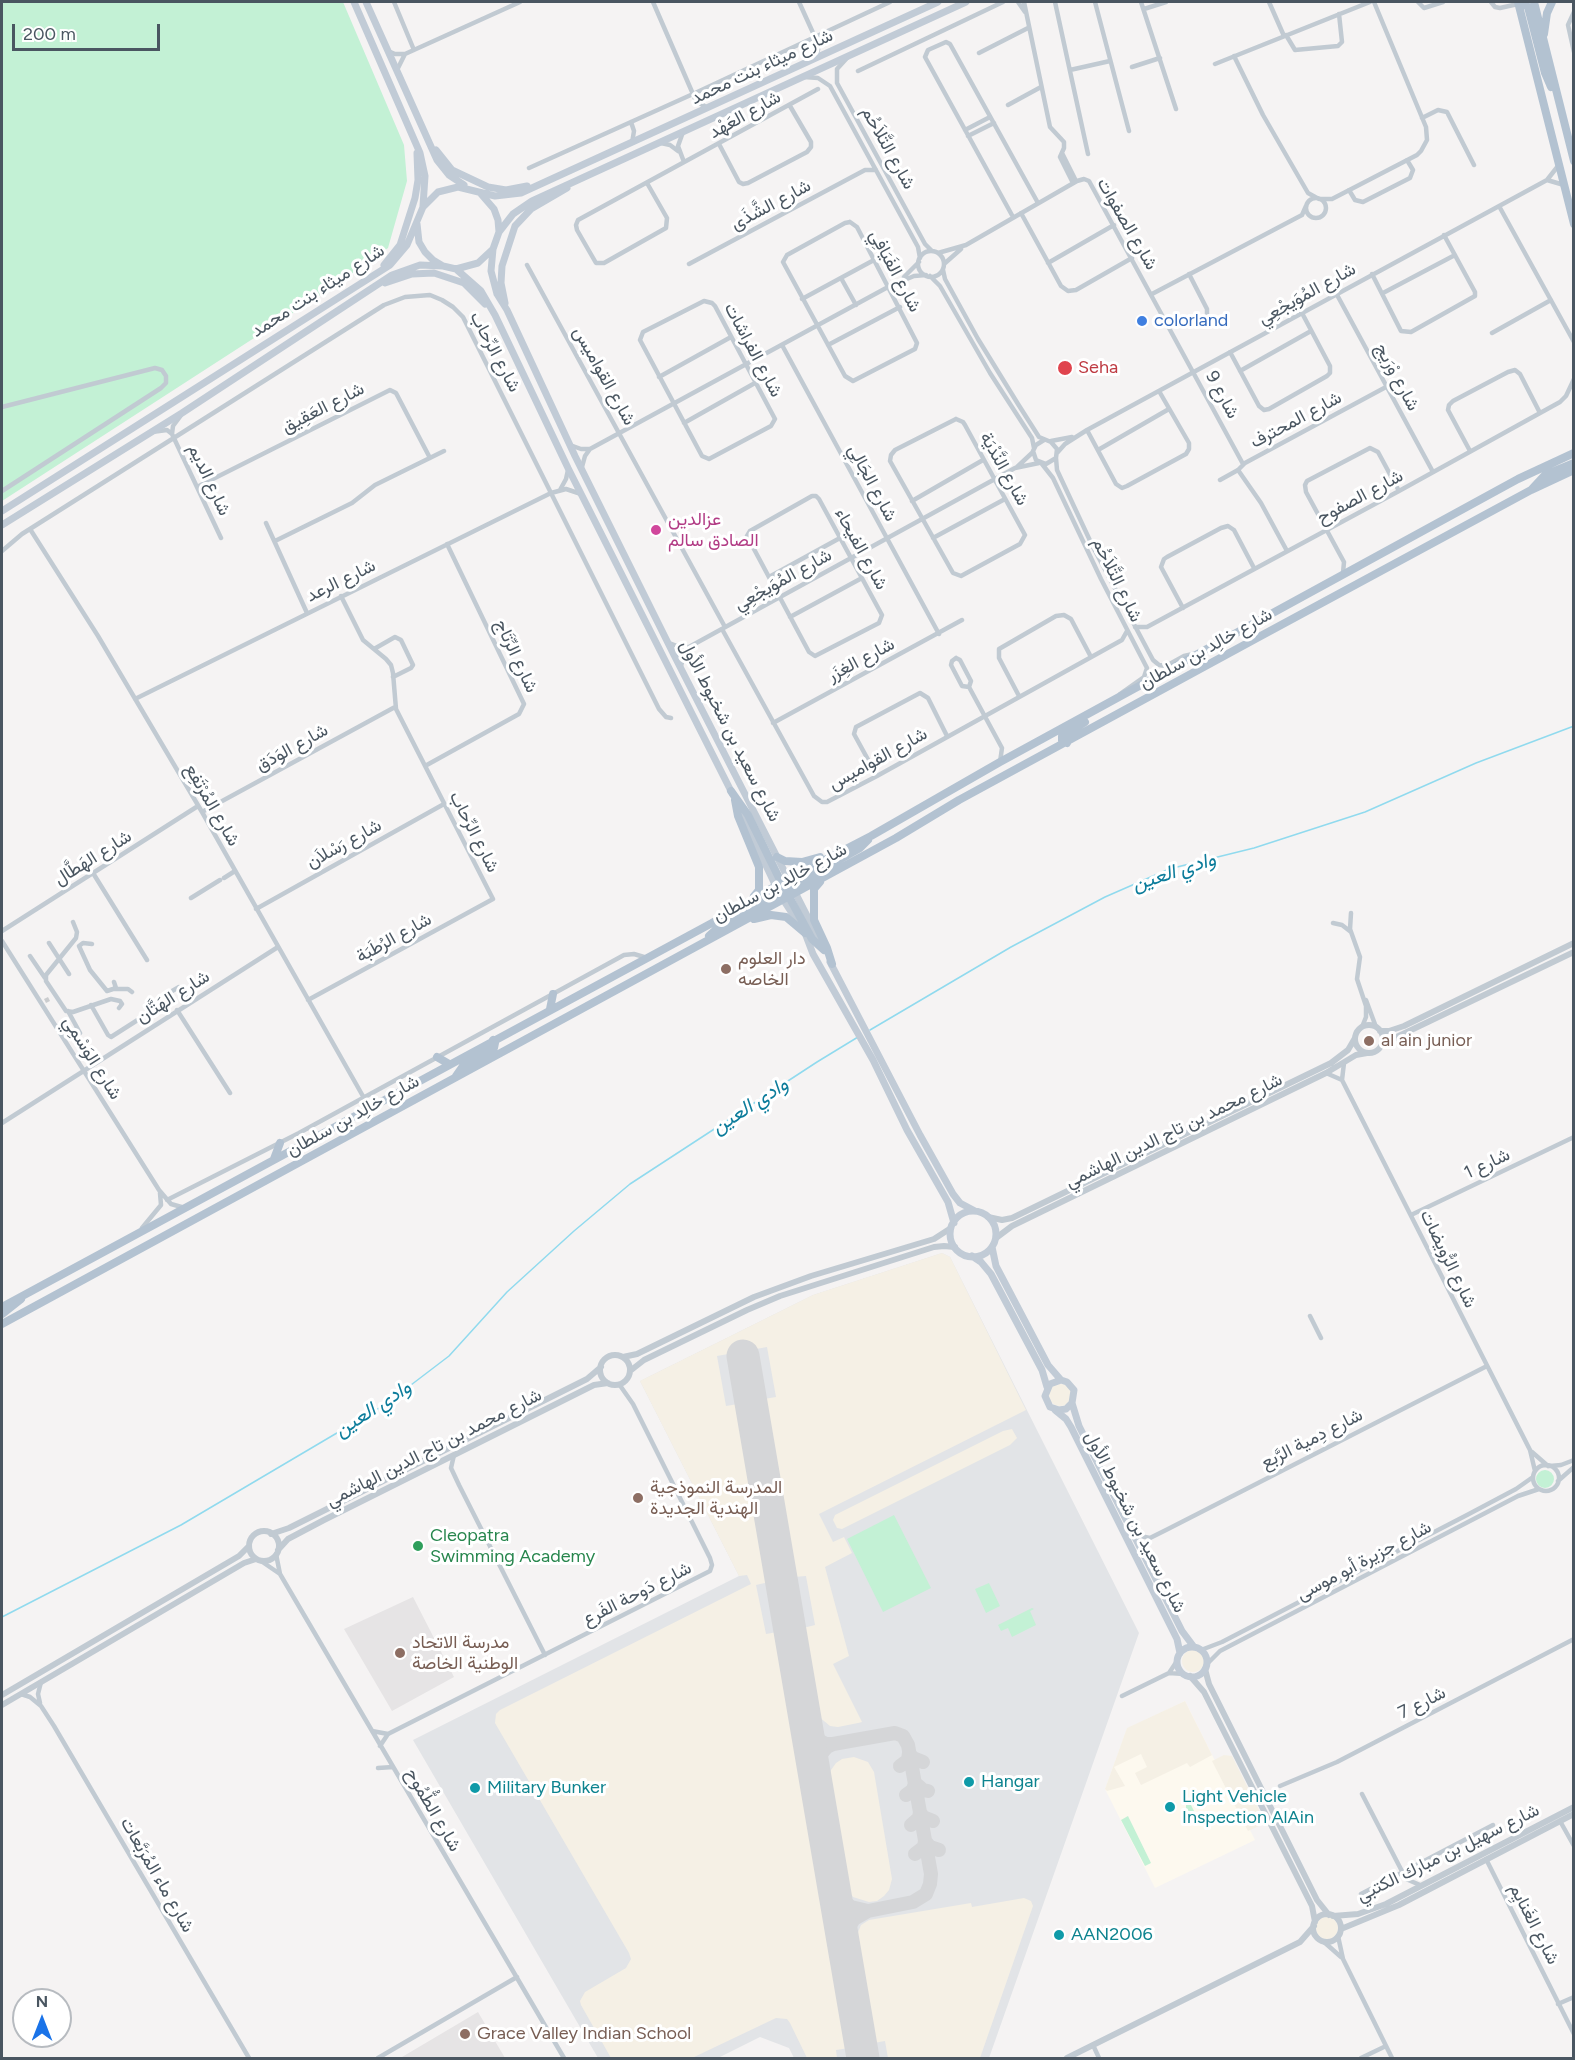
<!DOCTYPE html>
<html>
<head>
<meta charset="utf-8">
<style>
	body { margin:0 }
	#map { position:relative; width:1575px; height:2060px; overflow:hidden; background:#f5f3f3; font-family:Figtree,sans-serif }
	canvas { display:block }
	.frame { position:absolute; inset:0; border:3px solid #4a5661; pointer-events:none }
	.north { position:absolute; left:12px; top:1988px; width:60px; height:60px; box-sizing:border-box; background:#fff; border:2px solid #b7bbc0; border-radius:50%; rotate:0deg; font-size:16px; font-weight:700; line-height:24px; text-align:center; color:#4a5661 }
	.north::after { content:''; display:block; margin:auto; width:21px; height:27px; background:#1a73e8; clip-path:polygon(50% 0,100% 100%,50% 72%,0 100%) }
	.scale { position:absolute; left:12px; top:24px; width:148px; height:27px; box-sizing:border-box; border:3px solid #4a5661; border-top:0; padding-left:8px; font-size:18px; line-height:21px; white-space:nowrap; color:#4a5661; -webkit-text-stroke:4px #fff; paint-order:stroke }
</style>
</head>
<body>
<div id="map">
<canvas width="1575" height="2060"></canvas>
<div class="frame"></div>
<div class="north">N</div>
<div class="scale">200 m</div>
</div>
<script>
const context = document.querySelector('canvas').getContext('2d');
context.lineJoin = 'round';
function fill(path, color) {
  context.fillStyle = color;
  context.fill(path, 'evenodd');
}
function poly(rows) {
  const path = new Path2D();
  for (const r of rows) {
    if (r.length === 3) {
      path.moveTo(r[0] + r[2], r[1]);
      path.arc(r[0], r[1], r[2], 0, 2 * Math.PI);
      continue;
    }
    path.moveTo(r[0], r[1]);
    for (let i = 2; i < r.length; i += 2) path.lineTo(r[i], r[i + 1]);
  }
  return path;
}
function stroke(path, color, width, dash) {
  context.strokeStyle = color;
  context.lineWidth = width;
  context.lineCap = dash ? 'butt' : 'round';
  context.setLineDash(dash || []);
  context.stroke(path);
}
function drawText(font, color, halo, rows, align = 'center') {
  context.font = font + ' Figtree,Vazirmatn,sans-serif';
  context.lineWidth = 6;
  context.setLineDash([]);
  context.textBaseline = 'middle';
  context.strokeStyle = halo;
  context.fillStyle = color;
  for (const [text, x, y, turn = 0] of rows) {
    context.save();
    context.translate(x, y);
    context.rotate((+turn || 0) * Math.PI / 180);
    context.textAlign = isNaN(turn) ? turn : align;
    if (halo) context.strokeText(text, 0, 0);
    context.fillText(text, 0, 0);
    context.restore();
  }
}
const commercial = poly([
	[1185,1701,1255,1840,1155,1888,1105,1789,1127,1729]
]);
const education = poly([
	[413,1597,454,1677,392,1711,344,1629],
	[478,2012,505,2058,403,2058,402,2057]
]);
const airport = poly([
	[942,1253,950,1257,1139,1633,989,2058,794,2058,789,2048,760,2037,718,2058,598,2058,413,1740,739,1576,640,1381,813,1295]
]);
const green = poly([
	[2,2,343,2,404,145,407,181,388,248,333,287,2,501],
	[1545,1479,9],
	[894,1515,931,1588,883,1612,847,1539],
	[989,1583,1000,1606,986,1613,975,1589],
	[1032,1608,1034,1609,1030,1611,1036,1625,1012,1637,1008,1628,1001,1631,998,1625],
	[1189,1801,1199,1821,1194,1824,1186,1810,1186,1802],
	[1128,1816,1151,1863,1145,1866,1121,1820]
]);
const sand = poly([
	[942,1253,950,1257,1026,1410,819,1514,833,1542,844,1537,852,1553,825,1567,849,1656,833,1664,862,1722,858,1723,838,1727,830,1726,818,1716,803,1628,815,1625,806,1576,794,1577,764,1399,776,1397,767,1347,717,1356,726,1406,738,1404,769,1582,756,1585,766,1634,777,1632,849,2048,836,2050,837,2058,807,2058,790,2023,787,2019,776,2018,692,2058,611,2058,581,2005,580,2001,585,1992,626,1968,631,1959,629,1953,495,1723,496,1714,500,1710,751,1584,747,1575,739,1576,640,1381,813,1295],
	[1060,1395,11],
	[1012,1429,1017,1438,1010,1445,842,1529,837,1528,833,1520,835,1515,1003,1431],
	[1193,1661,11],
	[1185,1701,1212,1755,1190,1767,1187,1763,1141,1785,1135,1773,1147,1767,1141,1754,1114,1767,1125,1786,1107,1791,1105,1789,1127,1728],
	[1224,1755,1232,1756,1264,1820,1261,1825,1248,1831,1212,1761],
	[854,1757,868,1762,874,1772,892,1879,889,1890,884,1896,877,1901,869,1902,853,1897,847,1890,829,1779,831,1770,836,1763,842,1759],
	[1024,1898,1031,1901,1033,1906,980,2058,888,2058,885,2041,874,2043,856,1937,861,1925,869,1920,971,1903,972,1907],
	[1327,1928,11]
]);
const stream = poly([
	[870,1030,1011,947,1105,897,1169,869,1254,848,1365,812,1476,763,1574,726],
	[2,1617,181,1525,386,1404,449,1356,507,1292,574,1231,630,1184,817,1062,858,1037]
]);
const taxiway = poly([
	[806,1725,814,1738,826,1744,833,1744,827,1747,818,1757,814,1772],
	[833,1744,895,1733,903,1736,908,1745,931,1874,930,1884,926,1894,913,1902,868,1911],
	[900,1766,908,1760,909,1753,913,1758,923,1762],
	[906,1795,913,1790,915,1783,923,1790,928,1791],
	[911,1825,919,1818,920,1812,923,1817,933,1821],
	[915,1854,924,1847,925,1841,930,1847,939,1850],
	[833,1887,838,1896,851,1907,868,1911,854,1919,845,1933,843,1944]
]);
const runway = poly([
	[743,1356,863,2058]
]);
const minorTunnel = poly([
	[45,1001,49,999]
]);
const minor = poly([
	[394,2,414,50],
	[653,2,696,101,706,107],
	[799,2,819,46,816,57],
	[1018,2,1025,12],
	[1024,2,1050,127,1064,142,1064,148,1060,157,1073,183],
	[1055,2,1088,154],
	[1095,2,1129,131],
	[1141,2,1176,109],
	[1269,2,1284,36],
	[1418,2,1424,8,1443,2],
	[1491,2,1495,7,1500,8,1518,4],
	[1144,9,1166,2],
	[1574,12,1568,25,1574,52],
	[1286,35,1295,50,1338,46,1342,42,1339,14],
	[388,51,395,54,405,54,520,2],
	[979,53,1028,28],
	[1234,56,1263,115,1308,193,1317,198],
	[847,58,837,69,837,83,925,244,932,251],
	[1215,64,1370,2],
	[1132,67,1160,58],
	[397,70,405,54],
	[1070,70,1110,61],
	[858,71,1003,2],
	[804,77,818,78,830,86,918,247,920,258],
	[1008,105,1041,87],
	[1422,118,1438,110,1447,112,1474,165],
	[631,122,634,131,632,143],
	[965,130,990,117],
	[683,132,678,146,684,162],
	[968,136,994,123],
	[661,143,670,145,678,151],
	[719,144,739,182,743,184,748,183,807,152,811,147,811,142,790,106],
	[1062,153,1076,181],
	[529,168,693,94,890,2],
	[1547,180,1564,185],
	[647,183,667,218,666,228,604,263,596,263,577,230,576,225,578,220,818,89],
	[1349,190,1355,200,1363,202,1410,178,1413,170,1407,160],
	[1316,208,10],
	[1319,199,1332,199,1417,155,1421,151,1427,140,1426,127,1374,2],
	[1499,206,1574,342],
	[1021,213,1061,286,1068,291,1076,290,1132,258],
	[1013,217,925,57,928,50,946,42,950,44,1038,203],
	[850,222,857,227,917,343,915,349,853,381,845,376,783,262,787,255,845,223,850,222],
	[931,264,13],
	[938,253,966,245,1077,181,1084,179,1089,181,1243,464],
	[1048,263,1114,225],
	[689,264,865,170,876,170],
	[944,264,961,249],
	[527,265,725,627],
	[943,270,945,279,978,339,1018,404,1039,437,1051,442,1057,449,1056,458,1046,464,1036,460,1033,451,1036,445,1044,440],
	[1189,274,1207,309,1207,316,1203,323],
	[1372,274,1401,331,1411,332,1475,296,1475,292,1444,235],
	[930,276,940,286,990,373,1032,438,1034,448],
	[904,277,919,262],
	[841,278,856,305],
	[1336,293,1433,472],
	[1383,293,1455,255],
	[1152,294,1302,215,1306,206],
	[802,299,874,260],
	[704,301,712,303,715,306,775,419,771,426,709,459,702,456,640,340,643,332,704,301],
	[1492,333,1551,300],
	[782,345,939,634],
	[828,345,900,307],
	[1230,352,1259,406,1264,410,1269,409,1327,376,1330,373,1330,366,1302,313],
	[1240,371,1311,331],
	[659,377,731,337],
	[2,407,155,368,162,370,166,376,166,383,161,388,2,491],
	[182,414,173,426,172,434,221,538],
	[956,419,963,422,965,425,1025,535,1020,544,961,576,953,573,890,461,891,455,895,450,956,419],
	[684,423,755,383],
	[1087,430,1116,484,1122,488,1127,486,1186,454,1189,449,1189,443,1159,391],
	[152,432,167,430,172,434],
	[1051,441,1072,437],
	[570,445,581,449,590,449],
	[1098,450,1169,409],
	[1470,451,1448,410,1449,405,1453,401,1508,372,1515,370,1520,374,1540,413],
	[1057,453,1065,444,1087,430,1547,180,1558,166],
	[1056,458,1057,470,1093,547,1153,660,1159,665,1166,666,1184,656,1193,654],
	[1042,464,1053,478,1101,579,1147,668,1144,677,1120,694],
	[582,467,585,456,590,449,888,287,914,276,926,275],
	[1017,467,1033,452],
	[1238,470,1261,503,1287,551],
	[1220,480,1238,470,1245,463,1386,387],
	[197,487,390,390,396,393,430,458],
	[560,490,566,479,568,470],
	[812,496,816,496,819,499,882,615,879,623,815,656,809,652,747,536,750,531,812,496],
	[912,501,983,460],
	[266,523,307,613],
	[30,529,98,636,202,812,364,1098],
	[933,538,1005,499],
	[275,541,352,503,375,485,444,451],
	[2,551,22,534,384,305,405,297,430,295,442,300,453,307,463,317,659,709,666,717,671,718],
	[1343,573,1344,562,1306,492,1305,485,1307,481,1370,448,1378,452,1399,491],
	[769,577,840,538],
	[1183,608,1161,567,1164,559,1167,557,1221,528,1228,526,1234,530,1254,568],
	[790,617,862,578],
	[1135,627,1147,627,1399,491,1560,402,1566,396,1574,379],
	[722,629,814,796,822,802,827,802,877,776,1122,640,1127,631],
	[669,643,680,647,689,647],
	[374,649,395,637,401,640,413,665,411,668,393,677],
	[956,658,960,660,971,681,969,687,962,686,951,665,952,661,956,658],
	[681,666,684,655,689,647,1015,468,1039,463],
	[969,687,1002,748,1000,762],
	[1019,696,999,658,999,649,1056,616,1064,615,1071,619,1091,657],
	[135,699,551,493,566,489,581,494],
	[773,723,962,620],
	[425,766,519,714,524,704,447,544],
	[877,776,854,734,856,727,920,693,928,698,947,736],
	[202,812,395,707],
	[93,873,147,960],
	[224,878,235,871],
	[191,898,220,880],
	[256,909,444,804],
	[1351,913,1350,929,1360,957,1357,979,1366,1006,1366,1017,1362,1027],
	[73,922,77,932,76,938,46,975,46,981,66,1011,73,1012,111,999,120,1001,122,1004,119,1008],
	[1333,923,1342,925,1351,932],
	[2,931,198,806],
	[2,941,159,1190,171,1204,185,1208],
	[49,943,69,974],
	[92,944,83,943,79,946,90,970,107,991,116,988,114,982],
	[30,956,45,978],
	[113,989,128,989,132,992],
	[167,994,179,987,184,991],
	[186,994,191,1001],
	[308,1000,493,899,396,709,393,673,391,665,386,659,363,640,341,596],
	[1366,1000,1376,1027],
	[91,1005,108,1035,111,1037,158,1007],
	[177,1010,230,1093],
	[68,1011,80,1033],
	[1344,1063,1342,1080,1530,1450,1535,1471],
	[1326,1073,1342,1080],
	[2,1123,278,947],
	[167,1200,299,1133,624,955,634,954,644,957],
	[1411,1215,1574,1137],
	[142,1228,161,1205,160,1193],
	[1310,1316,1321,1338],
	[1532,1452,1548,1466],
	[454,1455,451,1468,459,1485,545,1655],
	[1546,1478,13],
	[1550,1466,1561,1465,1574,1460],
	[1558,1481,1574,1467],
	[1135,1535,1150,1538,1168,1529,1487,1366],
	[276,1554,280,1574,564,2058],
	[261,1561,280,1574],
	[1201,1650,1222,1642,1467,1515,1516,1489,1533,1477],
	[1206,1665,1220,1651,1518,1496,1539,1489],
	[1169,1673,1177,1661],
	[21,1694,30,1697,41,1706,54,1726,249,2058],
	[1122,1696,1169,1673,1184,1674],
	[40,1703,38,1694,41,1682],
	[372,1731,388,1734],
	[380,1746,388,1734,710,1571,712,1565,710,1558,633,1404,619,1384],
	[378,1768,393,1767],
	[1280,1786,1337,1762,1574,1639],
	[1362,1794,1406,1879,1420,1885],
	[1560,1821,1574,1846],
	[1486,1859,1574,2034],
	[1361,1894,1493,1825],
	[1338,1936,1343,1959,1392,2058],
	[1324,1942,1341,1957],
	[1558,2004,1574,1997],
	[1093,2045,1099,2058],
	[378,2058,517,1977],
	[1361,2058,1386,2046]
]);
const tertiary = poly([
	[1369,1039,14],
	[1380,1031,1389,1031,1404,1026,1574,943],
	[1382,1044,1574,952],
	[988,1217,1002,1220,1012,1218,1193,1130,1331,1063,1348,1050,1355,1038],
	[996,1238,1012,1226,1326,1073,1356,1055,1367,1053],
	[615,1370,15],
	[623,1357,637,1354,754,1297,811,1276,934,1239,951,1228],
	[630,1371,644,1360,747,1310,780,1296,934,1247,944,1246,955,1247],
	[264,1546,15],
	[271,1534,289,1528,587,1379,601,1367],
	[278,1550,288,1539,324,1520,594,1385,608,1383],
	[1205,1669,1209,1684,1317,1900,1329,1915],
	[1190,1676,1204,1692,1312,1906,1315,1922],
	[2,1695,239,1556,249,1546],
	[2,1705,244,1563,256,1559],
	[1327,1928,14],
	[1333,1916,1358,1914,1386,1904,1574,1807],
	[1341,1929,1399,1905,1574,1814],
	[1067,2058,1300,1942,1314,1926]
]);
const secondary = poly([
	[354,2,420,153,425,176,423,206],
	[366,2,437,160,449,175,464,185],
	[436,150,452,170,488,187,506,190,527,186],
	[417,224,419,242,425,252,433,260,443,266,456,269,478,263,493,249,499,232,498,220,494,209,481,194],
	[499,232,513,214,532,201,966,2],
	[493,249,491,271,497,294,507,310,575,456,674,655,824,949],
	[384,265,400,245,415,198,418,180,417,153],
	[456,269,481,291,495,315,568,468,733,795],
	[385,283,412,274,434,273,464,283,485,304],
	[505,303,501,283,502,266,515,226,531,209,567,188],
	[2,511,390,265,407,245,423,207,438,192,458,187,495,196,521,193,938,2],
	[2,525,182,413,392,275,420,265,443,266],
	[739,808,779,893,805,933,813,954,873,1060,907,1130,948,1202,954,1223],
	[830,962,920,1135,953,1194,960,1203,975,1211],
	[973,1234,23],
	[992,1247,996,1266,1048,1365,1061,1380,1067,1382,1074,1390,1072,1403,1066,1409,1059,1410,1050,1407,1045,1396,1050,1384,1061,1380],
	[972,1256,981,1262,991,1274,1042,1370,1047,1387],
	[1072,1403,1079,1426,1182,1631,1194,1647],
	[1055,1410,1066,1419,1071,1427,1177,1639,1180,1653],
	[1192,1662,15]
]);
const primary = poly([
	[1518,2,1574,224],
	[1534,2,1574,161],
	[1519,6,1524,4,1528,7,1545,73,1551,87],
	[1544,34,1547,13,1552,2],
	[1532,489,1545,475,1574,463],
	[1067,743,1062,741,1062,736,1085,722],
	[731,791,748,815,785,890,795,892],
	[735,800,738,816,759,867,759,890,754,896],
	[777,857,785,861,802,862,820,857],
	[820,882,814,889,814,920,827,948,832,964],
	[784,891,860,848,868,840],
	[787,893,812,939,824,950],
	[754,919,771,915,786,917,805,933],
	[709,936,721,925,785,890,786,886],
	[550,1009,553,994],
	[437,1057,449,1064],
	[456,1076,463,1066,494,1048,495,1043,493,1040],
	[274,1159,280,1143],
	[2,1307,712,923,788,879,871,836,1000,762,1518,479,1574,453],
	[2,1314,21,1299],
	[2,1324,896,838,959,800,1257,638,1531,490,1574,470]
]);
const markers = [
	[1142,321,6,"#3f7fe0"],
	[1065,368,8,"#e0444e"],
	[656,530,6,"#d1479c"],
	[726,969,6,"#8d6e63"],
	[1369,1041,6,"#8d6e63"],
	[638,1498,6,"#8d6e63"],
	[418,1546,6,"#2e9e5b"],
	[400,1653,6,"#8d6e63"],
	[969,1782,6,"#0f9aa8"],
	[475,1788,6,"#0f9aa8"],
	[1170,1807,6,"#0f9aa8"],
	[1059,1935,6,"#0f9aa8"],
	[465,2034,6,"#8d6e63"]
];
const streetNames = [
	["شارع ميثاء بنت محمد",762,67,-25],
	["شارع العَهْد",745,115,-29],
	["شارع التَّلاَحُم",888,148,61],
	["شارع الشَّذَى",771,205,-28],
	["شارع الصفوات",1127,224,60],
	["شارع الفَيَافِي",895,271,62],
	["شارع ميثاء بنت محمد",318,291,-33],
	["شارع المُوَيجْعِي",1307,294,-29],
	["شارع الفراشات",753,350,62],
	["شارع الرِّحاب",495,352,62],
	["شارع القواميس",604,376,61],
	["شارع وْرَيج",1397,377,62],
	["شارع 9",1222,395,62],
	["شارع العَقِيق",323,408,-27],
	["شارع المحترف",1296,420,-28],
	["شارع النَّدْيَة",1004,469,61],
	["شارع الديم",209,480,65],
	["شارع الجَالِي",872,483,62],
	["شارع الصفوح",1360,497,-28],
	["شارع الفيحاء",861,549,61],
	["شارع المُوَيجْعِي",783,580,-29],
	["شارع التَّلاَحُم",1117,580,64],
	["شارع الرعد",341,581,-26],
	["شارع خالِد بن سلطان",1206,649,-29],
	["شارع الرِّتَاج",516,656,65],
	["شارع الغِزَر",861,660,-28],
	["شارع سعيد بن شخبوط الأول",730,731,63],
	["شارع الوَدَق",292,748,-29],
	["شارع القواميس",878,759,-29],
	["شارع المُرْتَفِع",212,805,60],
	["شارع الرِّحاب",474,832,63],
	["شارع رَسْلاَن",344,844,-29],
	["شارع الهَطَّال",93,858,-32],
	["شارع خالِد بن سلطان",780,883,-28],
	["شارع الرُطَبَة",394,938,-29],
	["شارع الهَتَّان",173,997,-32],
	["شارع الوَسْمِي",92,1058,58],
	["شارع خالِد بن سلطان",353,1116,-29],
	["شارع محمد بن تاج الدين الهاشمي",1174,1131,-26],
	["شارع 1",1487,1164,-25],
	["شارع الرُّويضات",1448,1259,64],
	["شارع دِمية الرَّبع",1312,1439,-27],
	["شارع محمد بن تاج الدين الهاشمي",434,1448,-27],
	["شارع سعيد بن شخبوط الأول",1135,1522,63],
	["شارع جزيرة أبو موسى",1364,1561,-28],
	["شارع دَوحة الفَرع",637,1594,-27],
	["شارع 7",1422,1703,-27],
	["شارع الطُّمُوح",433,1810,60],
	["شارع سهيل بن مبارك الكتبي",1448,1853,-26],
	["شارع ماء المُرَبَّعات",157,1875,60],
	["شارع الغَنايِم",1534,1924,63]
];
const shopNames = [
	["colorland",1154,321]
];
const healthNames = [
	["Seha",1078,368]
];
const hotelNames = [
	["عزالدين",668,520],
	["الصادق سالم",668,541]
];
const educationNames = [
	["دار العلوم",738,959],
	["الخاصه",738,980],
	["al ain junior",1381,1041],
	["المدرسة النموذجية",650,1488],
	["الهندية الجديدة",650,1509],
	["مدرسة الاتحاد",412,1643],
	["الوطنية الخاصة",412,1664],
	["Grace Valley Indian School",477,2034]
];
const leisureNames = [
	["Cleopatra",430,1536],
	["Swimming Academy",430,1557]
];
const cultureNames = [
	["Hangar",981,1782],
	["Military Bunker",487,1788],
	["Light Vehicle",1182,1797],
	["Inspection AlAin",1182,1818],
	["AAN2006",1071,1935]
];
const waterNames = [
	["وادي العين",1174,872,-18],
	["وادي العين",750,1106,-33],
	["وادي العين",373,1409,-33]
];
fill(commercial, '#fdf9ef');
fill(education, '#e6e4e5');
fill(airport, '#e2e4e7');
fill(green, '#c3f1d5');
fill(sand, '#f5f0e5');
stroke(stream, '#90daee', 1.5);
stroke(taxiway, '#d5d6d8', 14);
stroke(runway, '#d5d6d8', 33);
stroke(minorTunnel, '#caccce', 4.5, [4.5, 2]);
stroke(minor, '#c1cad2', 4.5);
stroke(tertiary, '#c1cad2', 6);
stroke(secondary, '#c1cbd6', 7);
stroke(primary, '#b3c2d1', 8);
for (const [x, y, r, color] of markers) {
  const dot = new Path2D();
  dot.arc(x, y, r, 0, 2 * Math.PI);
  context.fillStyle = color;
  context.fill(dot);
  stroke(dot, '#fff', 2);
}
drawText('18px', '#4a5661', '#fff', streetNames);
drawText('18px', '#366cbe', '#fff', shopNames, 'left');
drawText('18px', '#be3a42', '#fff', healthNames, 'left');
drawText('18px', '#b23c85', '#fff', hotelNames, 'left');
drawText('18px', '#785e54', '#fff', educationNames, 'left');
drawText('18px', '#27864d', '#fff', leisureNames, 'left');
drawText('18px', '#0d838f', '#fff', cultureNames, 'left');
drawText('italic 20px', '#0c7c9b', '#fff', waterNames);
</script>
</body>
</html>
